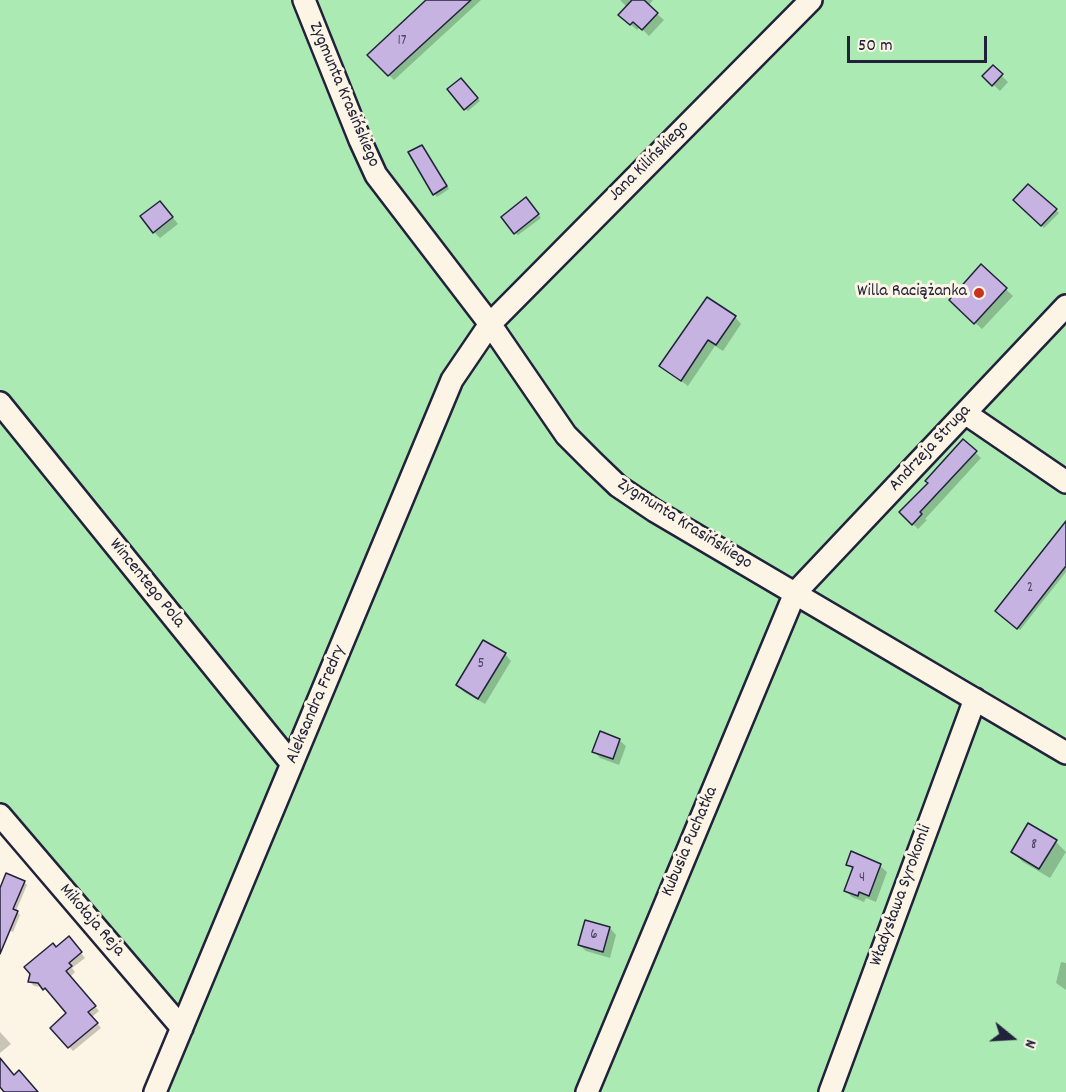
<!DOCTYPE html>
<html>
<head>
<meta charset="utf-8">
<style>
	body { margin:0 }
	#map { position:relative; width:1066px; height:1092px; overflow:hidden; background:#fcf5e5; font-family:Dekko,sans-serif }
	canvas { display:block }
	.north { position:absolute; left:982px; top:1008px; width:60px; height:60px; -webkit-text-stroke:4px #fcf5e5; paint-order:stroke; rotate:108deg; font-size:16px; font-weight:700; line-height:24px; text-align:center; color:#22223b }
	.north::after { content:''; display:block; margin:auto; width:21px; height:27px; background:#22223b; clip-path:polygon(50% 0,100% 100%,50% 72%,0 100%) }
	.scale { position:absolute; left:847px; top:36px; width:140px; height:27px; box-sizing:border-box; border:3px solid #22223b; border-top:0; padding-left:8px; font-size:18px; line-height:21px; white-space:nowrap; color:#22223b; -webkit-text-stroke:4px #fcf5e5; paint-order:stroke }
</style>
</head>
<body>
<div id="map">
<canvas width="1066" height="1092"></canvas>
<div class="north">N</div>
<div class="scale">50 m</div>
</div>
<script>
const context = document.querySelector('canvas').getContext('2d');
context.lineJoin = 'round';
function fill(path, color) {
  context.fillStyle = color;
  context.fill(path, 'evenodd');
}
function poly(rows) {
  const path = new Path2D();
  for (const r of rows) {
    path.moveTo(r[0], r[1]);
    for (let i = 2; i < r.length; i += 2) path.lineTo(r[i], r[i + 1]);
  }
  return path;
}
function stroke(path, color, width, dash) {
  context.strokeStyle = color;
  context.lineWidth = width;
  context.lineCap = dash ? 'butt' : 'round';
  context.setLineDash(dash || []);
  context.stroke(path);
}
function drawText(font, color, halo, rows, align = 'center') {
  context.font = font + ' Dekko,sans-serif';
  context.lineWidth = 6;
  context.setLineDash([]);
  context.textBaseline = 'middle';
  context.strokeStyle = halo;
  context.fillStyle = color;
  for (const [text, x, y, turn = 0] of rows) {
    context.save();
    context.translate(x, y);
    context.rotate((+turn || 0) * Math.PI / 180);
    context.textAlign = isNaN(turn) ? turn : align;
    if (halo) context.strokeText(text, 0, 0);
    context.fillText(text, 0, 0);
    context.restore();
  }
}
const green = poly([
	[0,0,1066,0,1066,1092,143,1092,169,1029,0,832]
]);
const shadow = poly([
	[428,0,481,0,394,80,369,55],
	[620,0,653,0,648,6,664,20,649,36,640,27,637,30,620,15,627,7],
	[993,67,1008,82,1000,91,984,76],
	[461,80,480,101,468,111,465,109],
	[425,150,449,189,437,197,410,153],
	[1028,186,1059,213,1044,228,1015,200],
	[528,202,541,218,518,235,515,233],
	[166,209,178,224,160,238,154,232],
	[981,266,1013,296,982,329,951,300],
	[735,317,741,324,723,351,715,346,688,386,661,366],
	[963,441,981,458,925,519,927,520,918,529,901,512,930,483],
	[1066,523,1066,572,1020,630,999,614],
	[505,654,511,661,485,704,464,692,458,685],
	[619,740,626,746,619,765,600,758,594,751],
	[1028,825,1056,842,1066,852,1050,878,1023,862,1013,852],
	[868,861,880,866,887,872,876,902,866,898,864,902,852,897,846,891,854,870,848,864],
	[24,882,27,885,16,911,20,915,13,932,0,926,0,892],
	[610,928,616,935,610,958,586,951,579,945],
	[73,943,85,958,72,968,75,972,70,977,99,1011,92,1017,101,1028,73,1051,69,1047,68,1014,50,992,49,993,43,987,34,986,30,982,56,948],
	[1061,962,1066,963,1066,990,1056,983],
	[0,1032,11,1044,0,1053]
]);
const building = poly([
	[426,0,471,0,388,76,367,55,426,0],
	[632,0,644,0,658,13,642,30,633,22,630,25,618,15,632,0],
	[993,65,1003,74,992,86,982,76,993,65],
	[461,78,478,98,464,110,447,89,461,78],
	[422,145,447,186,433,195,408,152,422,145],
	[1028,184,1057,209,1041,226,1013,200,1028,184],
	[526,197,539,214,514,234,501,217,526,197],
	[160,201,173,217,153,233,140,216,160,201],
	[981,264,1007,288,974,324,949,300,981,264],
	[707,297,736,316,716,345,708,340,681,381,659,366,707,297],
	[963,439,977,451,920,512,922,514,912,525,899,512,928,483,925,481,963,439],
	[1066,521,1066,566,1017,629,995,611,1066,521],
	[483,640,506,653,478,699,456,685,483,640],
	[600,731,620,739,613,759,592,752,600,731],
	[1028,823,1057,840,1039,869,1011,852,1028,823],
	[851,851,881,864,869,896,859,892,858,896,844,891,853,867,846,865,851,851],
	[6,873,25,881,13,909,18,911,0,954,0,888,6,873],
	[585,920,610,927,603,952,578,945,585,920],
	[69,936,82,952,69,963,72,966,66,971,96,1006,88,1012,98,1023,68,1048,50,1028,66,1013,45,988,43,990,38,983,28,982,30,974,24,967,53,943,56,947,69,936],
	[0,1058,14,1075,19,1070,38,1092,4,1092,0,1087,0,1058]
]);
const minor = poly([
	[304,0,360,140,376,175,490,324,566,435,593,462,618,486,655,511,1066,753],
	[0,403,292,764],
	[965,413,1066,482],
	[0,815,182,1028],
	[155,1092,452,380,490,324,811,0],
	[587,1092,795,593,1066,306],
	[830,1092,975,699]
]);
const markers = [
	[979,293,6,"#c8321e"]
];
const numberNames = [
	["17",402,42],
	["2",1030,589],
	["5",481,665],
	["8",1034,846],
	["4",862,879],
	["6",594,936]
];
const streetNames = [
	["Zygmunta Krasińskiego",343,95,67],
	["Jana Kilińskiego",650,162,-45],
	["Andrzeja Struga",931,449,-47],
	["Zygmunta Krasińskiego",684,525,32],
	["Wincentego Pola",146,584,51],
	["Aleksandra Fredry",317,705,-67],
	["Kubusia Puchatka",691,842,-67],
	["Władysława Syrokomli",902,896,-70],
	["Mikołaja Reja",91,921,49]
];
const poiNames = [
	["Willa Raciążanka",967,293]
];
fill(green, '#abebb3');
fill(shadow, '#0003');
fill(building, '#c7b3e2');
stroke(building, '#22223b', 1.5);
stroke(minor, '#22223b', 26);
stroke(minor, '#fcf5e5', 21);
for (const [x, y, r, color] of markers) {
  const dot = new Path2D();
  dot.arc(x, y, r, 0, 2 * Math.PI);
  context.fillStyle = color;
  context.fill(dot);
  stroke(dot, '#fcf5e5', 2);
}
drawText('15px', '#4b4665', null, numberNames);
drawText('18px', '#22223b', '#fcf5e5', streetNames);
drawText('18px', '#22223b', '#fcf5e5', poiNames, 'right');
</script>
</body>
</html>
